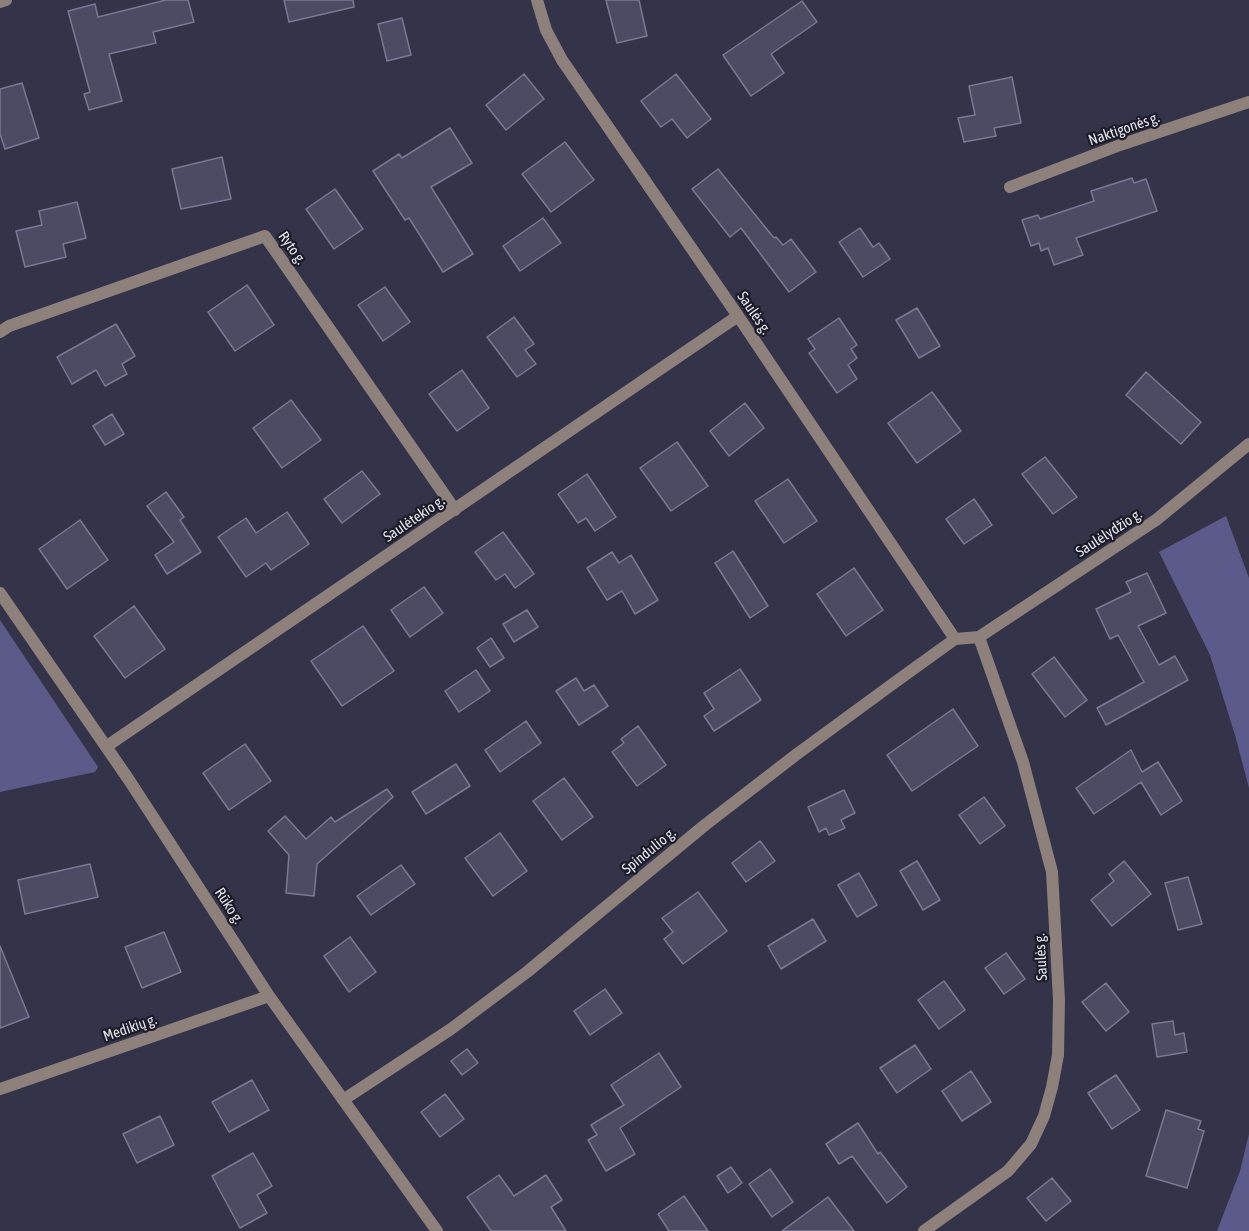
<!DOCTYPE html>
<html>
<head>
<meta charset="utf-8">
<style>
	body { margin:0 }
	canvas { display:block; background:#33334a }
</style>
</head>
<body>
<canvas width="1249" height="1231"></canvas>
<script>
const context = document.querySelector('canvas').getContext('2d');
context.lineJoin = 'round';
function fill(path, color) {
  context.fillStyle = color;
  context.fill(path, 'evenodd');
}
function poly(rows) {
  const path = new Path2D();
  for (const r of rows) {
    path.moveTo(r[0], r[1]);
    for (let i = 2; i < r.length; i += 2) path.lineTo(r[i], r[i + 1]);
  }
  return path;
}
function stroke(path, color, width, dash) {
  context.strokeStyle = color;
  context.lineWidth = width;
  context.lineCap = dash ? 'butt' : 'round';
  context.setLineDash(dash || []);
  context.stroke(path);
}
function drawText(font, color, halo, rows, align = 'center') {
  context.font = font + ' "Asap Condensed",sans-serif';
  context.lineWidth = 4.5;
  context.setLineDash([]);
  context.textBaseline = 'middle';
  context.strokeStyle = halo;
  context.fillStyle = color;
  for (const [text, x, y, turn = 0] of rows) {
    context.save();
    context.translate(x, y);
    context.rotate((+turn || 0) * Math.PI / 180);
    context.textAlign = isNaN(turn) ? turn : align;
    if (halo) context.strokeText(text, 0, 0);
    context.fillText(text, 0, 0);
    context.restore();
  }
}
const green = poly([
	[1226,516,1249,578,1249,788,1235,735,1210,655,1159,552],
	[0,620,98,767,95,772,0,792],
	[1249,1134,1249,1231,1217,1231,1240,1171]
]);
const building = poly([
	[166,0,188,0,194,22,153,32,156,43,109,54,122,101,89,110,84,94,90,92,68,11,95,4,98,17,166,0],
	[284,0,353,0,354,7,289,22,284,0],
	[606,0,639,0,647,36,617,43,606,0],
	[802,1,817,22,771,54,784,73,751,96,723,55,802,1],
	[402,18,411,55,387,61,378,24,402,18],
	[524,74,544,99,506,130,486,105,524,74],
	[676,74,711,119,687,138,672,119,661,127,641,101,676,74],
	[1012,77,1021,123,994,128,996,136,964,142,958,118,975,115,969,86,1012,77],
	[22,83,39,138,5,149,0,134,0,89,22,83],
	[450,128,472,163,431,187,473,254,443,272,409,218,405,220,373,171,399,154,402,158,450,128],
	[565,142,594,180,551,212,522,174,565,142],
	[222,157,231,199,181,209,172,169,222,157],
	[718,169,774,238,776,237,783,245,791,239,816,272,789,292,741,228,730,237,692,189,718,169],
	[1132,178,1134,183,1146,179,1157,211,1076,238,1083,255,1054,265,1048,248,1041,251,1039,243,1031,246,1022,220,1038,215,1040,219,1094,201,1091,191,1132,178],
	[335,189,363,229,334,249,306,209,335,189],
	[77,202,86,238,63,244,66,257,25,267,16,231,42,225,39,211,77,202],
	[543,218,561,243,520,271,503,246,543,218],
	[860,228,873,247,879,243,890,259,863,277,839,242,860,228],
	[247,285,274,325,235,351,208,312,247,285],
	[385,287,410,322,383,341,358,305,385,287],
	[917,308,940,346,919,358,896,320,917,308],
	[514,317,534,344,525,350,536,364,517,377,487,337,514,317],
	[839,318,857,345,851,349,857,358,848,365,857,379,837,393,809,353,815,349,808,339,839,318],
	[116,324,135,356,122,364,127,374,105,386,96,370,72,384,57,357,116,324],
	[462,370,489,408,457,431,429,394,462,370],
	[1146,372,1201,422,1181,444,1126,395,1146,372],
	[932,392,961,431,917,463,888,423,932,392],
	[291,400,321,440,282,468,253,428,291,400],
	[745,403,764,428,729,456,710,431,745,403],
	[112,414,124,434,105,445,93,426,112,414],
	[677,442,708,486,671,511,640,468,677,442],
	[1045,457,1077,497,1053,514,1022,474,1045,457],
	[362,471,380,494,342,523,324,499,362,471],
	[587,474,616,517,595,531,586,518,578,523,558,494,587,474],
	[788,479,817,521,784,543,755,501,788,479],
	[166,492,184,517,180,520,201,552,167,574,155,555,174,542,147,506,166,492],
	[974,499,992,525,964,544,946,519,974,499],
	[287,512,309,544,271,570,266,563,246,577,218,537,246,518,256,533,287,512],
	[80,520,108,560,67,589,39,549,80,520],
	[503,532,534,574,515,588,505,574,496,580,475,552,503,532],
	[733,551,768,606,750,618,715,563,733,551],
	[612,552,619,563,631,555,658,600,635,614,622,591,607,600,587,568,612,552],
	[854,568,883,610,846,636,817,594,854,568],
	[1147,573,1166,613,1138,626,1159,665,1175,656,1188,680,1106,725,1097,708,1144,682,1118,635,1110,639,1096,609,1131,592,1126,582,1147,573],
	[424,587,443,613,410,637,391,610,424,587],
	[134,606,165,649,125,678,94,636,134,606],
	[527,610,538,627,514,642,503,624,527,610],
	[363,626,394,671,342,706,311,661,363,626],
	[491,638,504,658,490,667,477,648,491,638],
	[1054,657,1087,700,1065,717,1032,674,1054,657],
	[740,669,761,700,714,731,704,716,714,709,704,693,740,669],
	[476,670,490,691,459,712,445,691,476,670],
	[576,678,584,691,594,685,608,706,579,725,556,691,576,678],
	[953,709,978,746,912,791,887,755,953,709],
	[526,721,541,743,500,772,485,750,526,721],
	[638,726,666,765,637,786,612,752,624,743,621,739,638,726],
	[245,744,271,781,229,810,203,773,245,744],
	[1131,750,1142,772,1158,762,1182,801,1161,815,1141,782,1094,814,1076,788,1131,750],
	[456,764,470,786,426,814,412,792,456,764],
	[564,778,593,817,562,840,533,801,564,778],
	[387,789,393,797,317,864,314,896,286,893,289,855,268,831,285,816,306,839,331,817,335,822,387,789],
	[844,790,855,813,841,820,845,828,829,835,826,828,819,832,808,807,844,790],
	[984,797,1005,826,980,844,959,815,984,797],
	[500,833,527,871,493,896,465,858,500,833],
	[760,841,775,861,746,882,732,863,760,841],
	[917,861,940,900,923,910,900,871,917,861],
	[1124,861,1151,894,1112,926,1091,900,1114,881,1109,874,1124,861],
	[90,864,98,897,25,914,18,880,90,864],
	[401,865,415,884,371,915,357,896,401,865],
	[859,873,877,905,857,917,838,885,859,873],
	[1188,877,1202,924,1178,930,1165,883,1188,877],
	[698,892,727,931,683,964,664,939,673,932,662,918,698,892],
	[813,919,826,941,781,969,768,946,813,919],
	[164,932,181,972,142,988,125,947,164,932],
	[350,937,376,972,349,992,324,956,350,937],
	[0,946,29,1017,0,1028,0,946],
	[1006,953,1025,979,1004,994,985,968,1006,953],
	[944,981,965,1010,939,1029,918,1000,944,981],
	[1106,983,1129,1012,1106,1031,1082,1002,1106,983],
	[605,989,622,1013,590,1035,574,1011,605,989],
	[1173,1021,1175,1035,1184,1033,1187,1052,1157,1057,1152,1024,1173,1021],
	[915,1045,931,1069,897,1093,880,1068,915,1045],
	[467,1049,478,1063,462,1075,451,1061,467,1049],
	[659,1053,681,1087,620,1128,635,1154,606,1171,588,1140,597,1135,591,1125,624,1105,611,1085,659,1053],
	[971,1071,991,1102,962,1121,942,1091,971,1071],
	[1116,1075,1140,1110,1112,1129,1088,1093,1116,1075],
	[252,1080,269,1110,229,1132,212,1102,252,1080],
	[445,1094,464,1119,440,1137,421,1112,445,1094],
	[1166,1110,1201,1121,1198,1129,1204,1131,1187,1188,1146,1176,1166,1110],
	[160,1116,174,1145,137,1163,123,1134,160,1116],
	[858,1123,878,1154,880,1152,907,1187,887,1203,852,1156,839,1164,826,1144,858,1123],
	[253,1153,272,1186,257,1195,267,1213,240,1228,212,1176,253,1153],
	[731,1167,742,1183,728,1193,717,1176,731,1167],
	[770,1169,793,1202,772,1217,749,1184,770,1169],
	[499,1175,514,1196,546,1175,562,1200,551,1207,566,1231,491,1231,467,1197,499,1175],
	[1052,1178,1071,1201,1046,1221,1027,1198,1052,1178],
	[684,1196,708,1231,669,1231,658,1214,684,1196],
	[828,1197,854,1231,782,1231,828,1197]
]);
const minor = poly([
	[537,0,546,30,562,60,738,316,955,639],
	[0,2,6,0],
	[1010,187,1120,145,1249,102],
	[0,332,9,326,265,236,455,510],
	[0,593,129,780,269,996,437,1231],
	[107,746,738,316],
	[0,1089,269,996],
	[343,1100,451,1029,527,972,705,825,797,754,894,683,955,639,979,637,1156,520,1249,444],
	[924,1231,1008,1171,1031,1144,1044,1116,1052,1087,1058,1055,1059,1000,1052,872,1023,762,979,637]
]);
const streetNames = [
	["Naktigonės g.",1124,129,-19],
	["Ryto g.",292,248,55],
	["Saulės g.",754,313,56],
	["Saulėtekio g.",414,519,-34],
	["Saulėlydžio g.",1109,533,-33],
	["Spindulio g.",649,851,-39],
	["Rūko g.",229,906,57],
	["Saulės g.",1041,957,-93],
	["Medikių g.",130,1028,-19]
];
fill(green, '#5b5a8a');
fill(building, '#4b4b63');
stroke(building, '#787993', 1.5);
stroke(minor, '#8e817c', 12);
drawText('15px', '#e3e4f2', '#1c1c27', streetNames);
</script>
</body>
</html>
